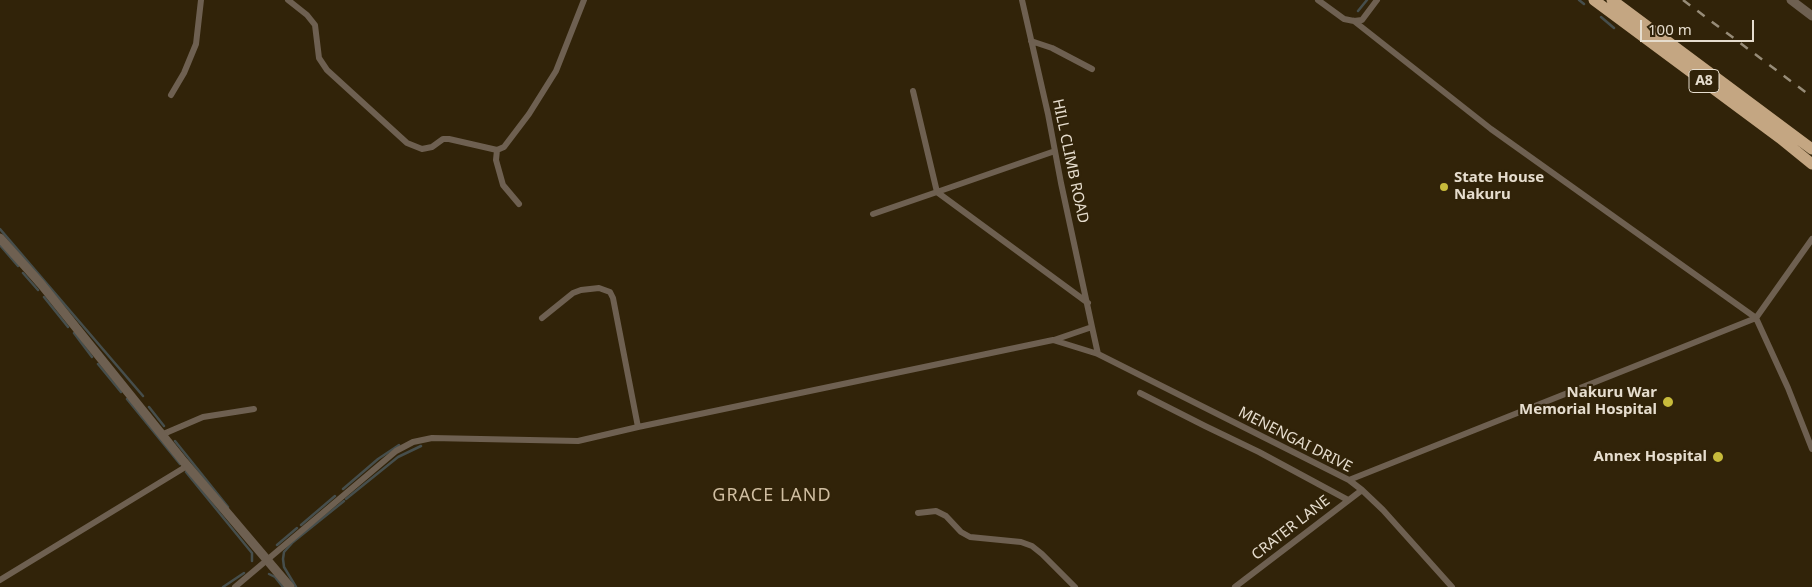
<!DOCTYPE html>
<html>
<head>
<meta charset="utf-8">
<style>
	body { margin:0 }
	#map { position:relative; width:1812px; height:587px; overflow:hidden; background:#312309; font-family:"Noto Sans",sans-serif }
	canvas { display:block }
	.scale { position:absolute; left:1640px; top:20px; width:114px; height:22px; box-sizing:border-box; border:2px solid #e6ddce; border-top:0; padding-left:6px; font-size:15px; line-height:18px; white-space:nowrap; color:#e6ddce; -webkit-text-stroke:4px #312309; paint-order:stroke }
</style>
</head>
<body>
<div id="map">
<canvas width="1812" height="587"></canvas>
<div class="scale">100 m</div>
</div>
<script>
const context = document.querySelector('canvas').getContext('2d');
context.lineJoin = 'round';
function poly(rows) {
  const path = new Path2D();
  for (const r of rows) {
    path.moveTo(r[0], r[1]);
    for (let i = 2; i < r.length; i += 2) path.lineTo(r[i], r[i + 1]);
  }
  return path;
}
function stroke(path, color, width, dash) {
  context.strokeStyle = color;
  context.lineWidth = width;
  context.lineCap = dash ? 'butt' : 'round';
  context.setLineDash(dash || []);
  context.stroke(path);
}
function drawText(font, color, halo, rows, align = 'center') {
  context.font = font + ' "Noto Sans",sans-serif';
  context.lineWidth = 4.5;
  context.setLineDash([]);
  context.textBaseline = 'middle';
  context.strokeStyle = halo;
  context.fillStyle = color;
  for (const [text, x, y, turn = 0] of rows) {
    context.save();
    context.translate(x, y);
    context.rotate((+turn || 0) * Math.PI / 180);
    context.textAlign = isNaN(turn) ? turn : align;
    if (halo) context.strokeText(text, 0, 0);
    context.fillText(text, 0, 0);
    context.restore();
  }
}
const stream = poly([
	[1579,0,1584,4],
	[1358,11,1367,0],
	[1601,17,1614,28],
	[0,229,143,396],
	[0,245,18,266],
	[23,273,38,290],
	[44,297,68,327],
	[74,333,92,357],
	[98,364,121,392],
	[127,399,180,464],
	[149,407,164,426],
	[175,441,228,507],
	[186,472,252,553,252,561],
	[343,489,378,459,399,445],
	[346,499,398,457,421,446],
	[301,525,335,496],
	[277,545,297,528],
	[269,574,275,577,283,587],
	[223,587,244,573],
	[296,587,284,567,283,559,284,552,293,542,344,501]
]);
const minor = poly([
	[288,0,307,15,315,25,319,58,327,70,407,143,422,149,432,147,443,139,449,139,497,150,504,147,529,114,556,71,584,0],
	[1022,0,1048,114,1061,183,1092,327],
	[1318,0,1344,19,1354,21,1362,20,1377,0],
	[1354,21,1491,129,1756,318,1788,388,1812,449],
	[1031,41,1052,48,1092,69],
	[913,91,937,192,1055,151],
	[171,95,184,73,196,44,201,0],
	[497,150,496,160,503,185,519,204],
	[873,214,937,192,1088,303],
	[542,318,573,293,581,290,599,288,610,292,613,298,638,427],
	[1054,340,1092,327,1098,354],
	[1140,393,1205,426,1259,452,1348,500],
	[161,435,203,417,254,409],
	[1349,480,1756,318,1812,239],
	[918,513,936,511,946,516,961,532,970,537,1021,542,1032,546,1042,554,1075,587],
	[0,580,187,466],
	[235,587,396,451,413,442,432,438,578,441,638,427,1053,340,1098,354,1349,480,1362,490,1383,510,1452,587],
	[1235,587,1362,490]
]);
const tertiary = poly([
	[1791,0,1812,16],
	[0,238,41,284,184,462,290,587]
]);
const trunk = poly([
	[1594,0,1780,138,1812,164],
	[1612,0,1812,149]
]);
const rail = poly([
	[1683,0,1812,97]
]);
const markers = [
	[1444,187,5,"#c8bb3b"],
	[1668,402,6,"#c8bb3b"],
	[1718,457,6,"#c8bb3b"]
];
const shields = [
	[1704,81,30]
];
const shieldNames = [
	["A8",1704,81]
];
const streetNames = [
	["HILL CLIMB ROAD",1070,161,78],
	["MENENGAI DRIVE",1295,440,27],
	["CRATER LANE",1291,528,-38]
];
const poiNames = [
	["State House",1454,178,"left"],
	["Nakuru",1454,195,"left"],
	["Nakuru War",1657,393],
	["Memorial Hospital",1657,410],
	["Annex Hospital",1707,457]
];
const quarterNames = [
	["GRACE LAND",772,496]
];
stroke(stream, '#464e4c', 2.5);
stroke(minor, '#6e6051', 6);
stroke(tertiary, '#6e6051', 9);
stroke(trunk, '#c4a682', 11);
stroke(rail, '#978c78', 2.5, [9, 9]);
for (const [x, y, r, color] of markers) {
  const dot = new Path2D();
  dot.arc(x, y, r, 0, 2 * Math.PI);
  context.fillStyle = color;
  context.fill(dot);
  stroke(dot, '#312309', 2);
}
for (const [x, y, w] of shields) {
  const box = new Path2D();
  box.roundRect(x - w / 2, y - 11.5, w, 23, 4);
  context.fillStyle = '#312309';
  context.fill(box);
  stroke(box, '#e6ddce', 1);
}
drawText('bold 14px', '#e6ddce', null, shieldNames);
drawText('15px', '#e6ddce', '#312309', streetNames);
drawText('bold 15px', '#e6ddce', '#312309', poiNames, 'right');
context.letterSpacing = '1px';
drawText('18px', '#d0bea1', '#312309', quarterNames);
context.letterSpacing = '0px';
</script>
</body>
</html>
